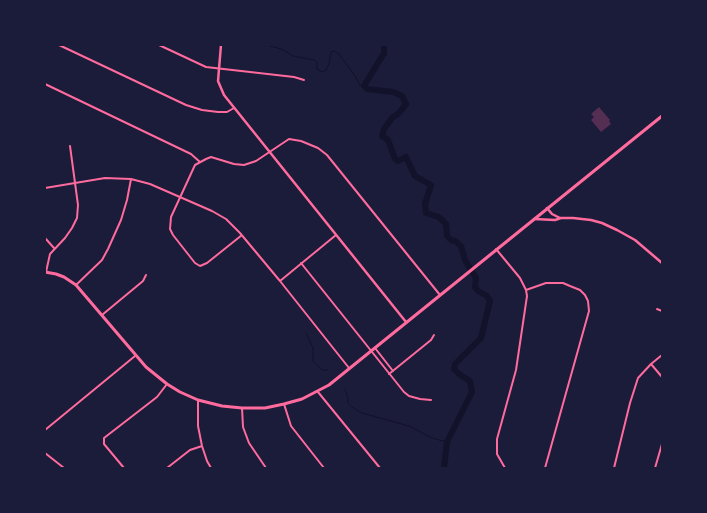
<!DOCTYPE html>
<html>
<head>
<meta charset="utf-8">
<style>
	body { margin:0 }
	#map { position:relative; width:707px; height:513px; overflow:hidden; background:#1b1b3a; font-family:Manrope,sans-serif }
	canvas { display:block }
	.frame { position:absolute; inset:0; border:46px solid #1b1b3a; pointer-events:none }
</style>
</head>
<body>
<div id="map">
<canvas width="707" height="513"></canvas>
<div class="frame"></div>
</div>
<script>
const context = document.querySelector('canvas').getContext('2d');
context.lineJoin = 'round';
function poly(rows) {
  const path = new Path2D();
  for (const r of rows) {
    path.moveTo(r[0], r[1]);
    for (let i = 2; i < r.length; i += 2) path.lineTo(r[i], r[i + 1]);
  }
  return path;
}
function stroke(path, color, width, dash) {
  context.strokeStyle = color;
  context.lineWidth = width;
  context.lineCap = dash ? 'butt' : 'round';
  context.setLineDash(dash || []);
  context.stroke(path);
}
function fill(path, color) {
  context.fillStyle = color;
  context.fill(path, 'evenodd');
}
const stream = poly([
	[227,45,229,45],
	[267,45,284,50,293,56,314,60,317,62,317,69,322,72,326,70,329,64,331,52,334,51,339,54,353,73,361,86,364,86],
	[306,333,313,348,313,361,322,370,328,370],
	[345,389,348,398,348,403,352,407,362,413,409,426,432,438,447,442]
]);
const river = poly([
	[384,45,384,53,364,86,367,89,393,92,402,96,406,104,399,113,392,118,384,129,382,136,388,140,395,159,398,161,406,157,415,176,431,185,425,204,426,213,439,217,446,224,447,236,451,240,455,241,461,246,465,260,476,278,475,287,478,291,487,296,490,301,481,338,455,364,454,369,459,374,470,381,472,392,447,442,444,468]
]);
const building = poly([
	[599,107,610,120,609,121,611,124,601,132,591,120,594,117,591,114]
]);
const minor = poly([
	[59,45,186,105,202,110,218,112,227,112,234,108],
	[159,45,206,67,294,77,304,80],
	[45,84,191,154,200,162],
	[45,188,105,178,131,179,150,184,212,211,226,219,240,233,280,281,349,368],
	[242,235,207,263,200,266,195,263,173,235,170,229,171,217,195,165,206,159,211,157,234,164,244,165,256,161,289,139,301,141,318,148,327,155,440,295],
	[45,238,54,248],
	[496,249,520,278,526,290,527,296,516,370,497,439,497,454,505,468],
	[301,263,404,392,409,396,420,399,431,400],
	[46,272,50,254,65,238,72,228,77,218,78,205,70,146],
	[280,281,336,235],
	[76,285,102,260,108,249,121,220,127,200,131,179],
	[526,290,546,283,563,283,570,286,580,290,585,295,588,301,589,311,545,468],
	[657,309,662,311],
	[102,315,143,281,146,275],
	[375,348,393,371],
	[651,364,662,377],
	[389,374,431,340,434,335],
	[318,392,380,468],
	[198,400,198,426,202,446,207,461,211,468],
	[284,404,291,426,324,468],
	[242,408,243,427,249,443,266,468],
	[45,430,135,356],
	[45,453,64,468],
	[124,468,104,444,104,438,157,397,167,384],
	[167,468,190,450,202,446],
	[614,468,630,403,638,378,651,364,662,355],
	[655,468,662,444]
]);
const tertiary = poly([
	[221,45,218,81,224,95,406,322],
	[547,208,552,214,560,218],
	[534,219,555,220,561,218,573,218,591,220,602,223,617,230,635,240,662,263]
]);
const secondary = poly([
	[45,272,56,274,64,277,76,285,146,367,167,384,180,392,198,400,222,406,242,408,265,408,284,404,302,399,329,385,662,116]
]);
stroke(stream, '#12122b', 1);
stroke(river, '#12122b', 6);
fill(building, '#542f53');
stroke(minor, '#ff6b9d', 2);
stroke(tertiary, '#ff6b9d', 2.5);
stroke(secondary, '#ff6b9d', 3);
</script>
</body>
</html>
